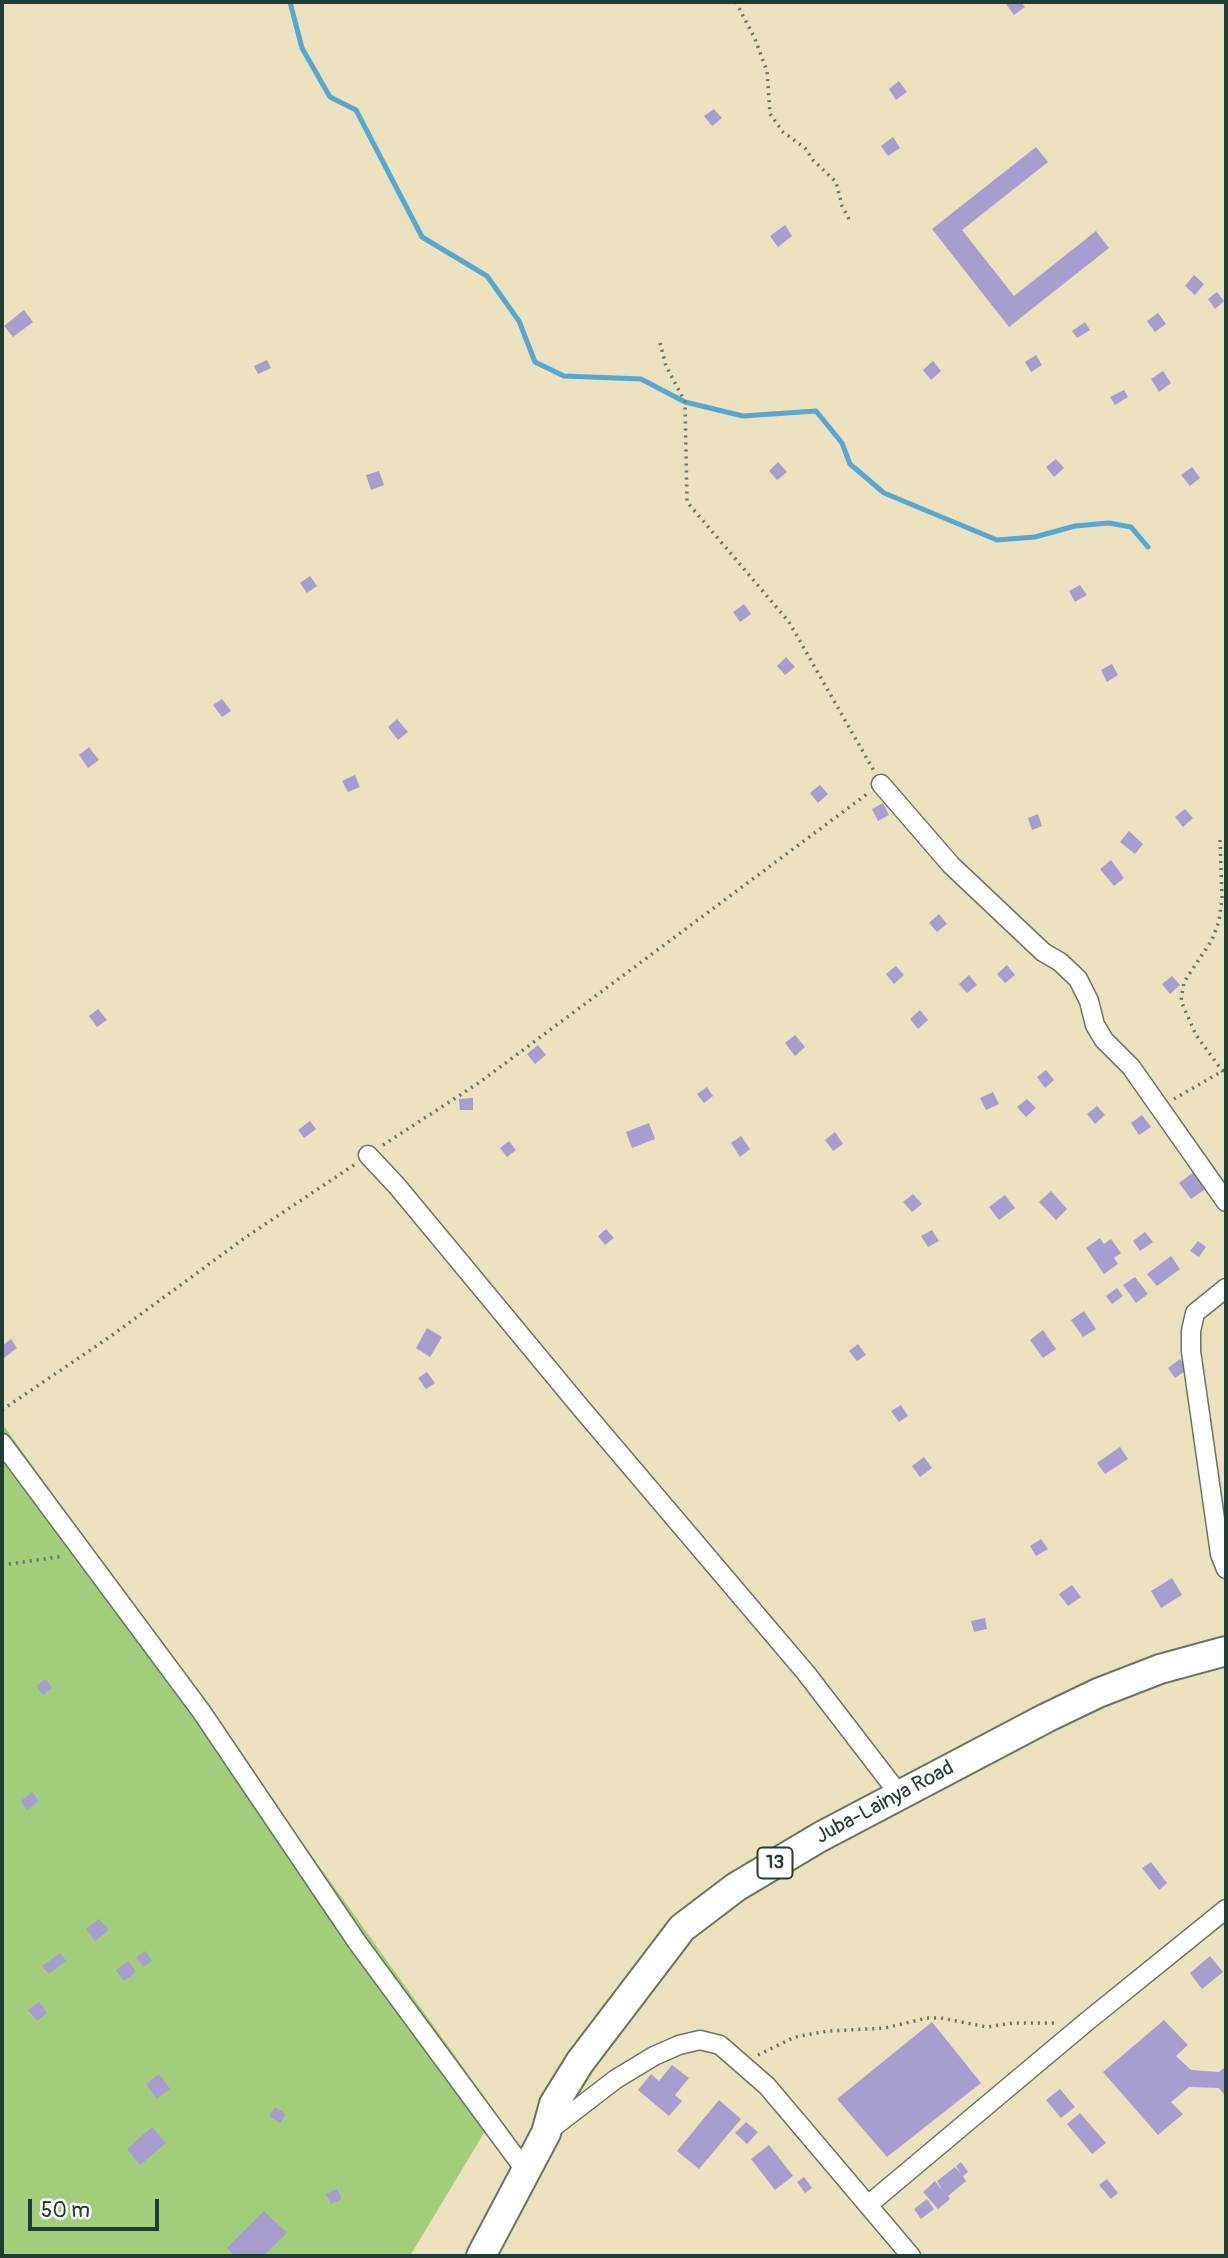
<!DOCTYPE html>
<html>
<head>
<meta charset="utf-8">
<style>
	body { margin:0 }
	#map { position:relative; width:1228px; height:2258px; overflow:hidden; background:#ebe1bf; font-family:Pangolin,sans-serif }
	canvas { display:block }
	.frame { position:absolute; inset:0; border:4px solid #1f3d34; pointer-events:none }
	.scale { position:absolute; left:28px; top:2199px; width:131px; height:32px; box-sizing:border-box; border:4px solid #1f3d34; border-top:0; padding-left:9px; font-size:21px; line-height:24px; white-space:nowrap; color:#1f3d34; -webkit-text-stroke:5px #fff; paint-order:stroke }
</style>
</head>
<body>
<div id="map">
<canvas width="1228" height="2258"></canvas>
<div class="frame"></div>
<div class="scale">50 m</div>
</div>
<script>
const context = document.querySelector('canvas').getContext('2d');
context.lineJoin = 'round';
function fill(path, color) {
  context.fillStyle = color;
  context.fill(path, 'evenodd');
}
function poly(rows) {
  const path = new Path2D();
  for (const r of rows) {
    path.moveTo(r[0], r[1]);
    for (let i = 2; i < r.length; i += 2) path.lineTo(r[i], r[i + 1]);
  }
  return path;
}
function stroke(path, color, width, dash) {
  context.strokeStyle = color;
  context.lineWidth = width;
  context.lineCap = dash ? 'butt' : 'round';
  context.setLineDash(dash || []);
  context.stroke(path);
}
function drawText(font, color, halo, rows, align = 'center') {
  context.font = font + ' Pangolin,sans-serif';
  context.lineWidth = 6;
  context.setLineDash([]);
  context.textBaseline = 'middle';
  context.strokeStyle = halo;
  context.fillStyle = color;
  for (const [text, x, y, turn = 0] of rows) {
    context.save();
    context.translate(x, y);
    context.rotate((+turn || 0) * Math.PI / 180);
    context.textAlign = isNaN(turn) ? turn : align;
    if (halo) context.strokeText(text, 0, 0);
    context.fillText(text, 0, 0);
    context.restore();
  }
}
const green = poly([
	[2,1423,496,2113,410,2256,2,2256]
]);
const stream = poly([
	[290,2,302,48,330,97,356,110,422,237,487,276,519,321,535,362,564,376,641,379,685,402,743,416,816,411,842,443,850,464,884,493,997,540,1035,537,1075,526,1109,523,1131,527,1148,547]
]);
const building = poly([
	[1009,2,1021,2,1025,7,1014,15,1006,4],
	[899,81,907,92,896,100,889,89],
	[714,109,722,118,712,126,704,116],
	[893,137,900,148,888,156,881,146],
	[1036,147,1048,162,962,230,1014,296,1096,231,1109,248,1009,327,932,229],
	[785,225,792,236,778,247,770,236],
	[1194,275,1204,284,1195,295,1185,286],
	[1217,292,1224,301,1215,309,1208,299],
	[24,310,33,322,13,337,4,326],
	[1158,313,1166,324,1155,332,1147,321],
	[1085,322,1090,330,1077,338,1072,331],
	[1036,355,1042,365,1031,372,1025,362],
	[267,360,271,368,258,374,254,366],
	[933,361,941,371,931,380,923,370],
	[1163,371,1171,383,1159,392,1151,379],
	[1124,390,1128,397,1115,405,1110,397],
	[1056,459,1064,468,1054,477,1046,467],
	[778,462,787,472,777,480,769,471],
	[1192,467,1200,478,1190,486,1181,475],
	[379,471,384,485,371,490,366,475],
	[310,576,317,586,307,593,300,583],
	[1080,585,1087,595,1075,602,1069,591],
	[744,604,751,614,740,622,733,612],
	[786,657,795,667,785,675,777,666],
	[1112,664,1118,675,1107,682,1101,670],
	[222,699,231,711,222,717,213,705],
	[397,719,408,732,398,740,388,727],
	[89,747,99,760,88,768,79,755],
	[355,775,360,787,348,792,342,781],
	[820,785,828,794,818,803,810,793],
	[883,803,889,815,878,821,872,809],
	[1185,809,1193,818,1183,827,1175,817],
	[1038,814,1042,826,1032,830,1028,818],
	[1129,831,1143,844,1135,854,1120,842],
	[1111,860,1124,878,1114,886,1100,869],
	[939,914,947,924,937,932,929,923],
	[1007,965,1015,975,1005,983,997,974],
	[896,966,904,975,894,984,886,974],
	[969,975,977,985,967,993,959,984],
	[1172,976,1180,985,1170,994,1162,984],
	[98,1009,107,1020,97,1027,89,1016],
	[920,1010,928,1020,918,1029,910,1019],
	[795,1035,805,1047,795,1056,785,1043],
	[538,1045,546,1055,535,1064,527,1054],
	[1046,1070,1054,1080,1045,1088,1037,1077],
	[707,1087,713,1096,704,1103,697,1094],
	[993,1092,999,1104,986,1110,980,1098],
	[473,1098,473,1110,460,1110,459,1099],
	[1027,1099,1036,1108,1026,1117,1017,1107],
	[1097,1106,1105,1115,1095,1124,1087,1114],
	[1142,1115,1151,1127,1139,1135,1131,1123],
	[310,1121,316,1129,304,1138,298,1130],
	[649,1123,655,1139,632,1148,626,1132],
	[835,1132,843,1144,833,1151,825,1140],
	[741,1136,750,1149,740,1157,731,1143],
	[509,1141,516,1150,507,1157,500,1148],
	[1195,1171,1207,1188,1191,1199,1179,1183],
	[1051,1191,1067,1209,1056,1220,1039,1202],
	[913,1194,922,1204,912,1212,903,1202],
	[1005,1195,1015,1208,999,1220,989,1207],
	[606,1229,614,1238,605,1245,598,1236],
	[932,1230,939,1241,928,1247,921,1236],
	[1145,1232,1153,1242,1140,1251,1133,1241],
	[1100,1238,1104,1244,1111,1239,1121,1253,1114,1258,1118,1264,1104,1274,1086,1248],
	[1198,1241,1206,1247,1199,1257,1190,1251],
	[1171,1256,1180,1269,1157,1286,1147,1274],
	[1135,1277,1148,1294,1136,1303,1123,1285],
	[1117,1288,1123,1296,1112,1304,1106,1296],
	[1084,1311,1096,1329,1083,1337,1071,1320],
	[427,1328,442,1337,430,1357,416,1348],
	[1043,1330,1056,1349,1043,1358,1030,1340],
	[11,1339,17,1348,4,1358,2,1346],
	[858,1344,866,1355,857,1361,849,1351],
	[1180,1359,1188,1369,1175,1378,1168,1368],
	[427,1372,435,1383,426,1389,418,1378],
	[901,1405,908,1416,899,1422,891,1411],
	[1120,1447,1128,1459,1105,1474,1097,1463],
	[924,1457,932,1468,920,1477,912,1466],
	[1041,1539,1048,1549,1036,1556,1030,1546],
	[1172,1578,1182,1595,1161,1608,1151,1591],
	[1072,1585,1081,1597,1068,1606,1059,1594],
	[985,1618,987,1629,974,1632,971,1621],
	[46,1679,52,1688,43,1695,36,1686],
	[32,1792,39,1801,27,1810,21,1801],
	[1151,1862,1167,1883,1159,1890,1142,1868],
	[99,1919,109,1930,95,1941,86,1929],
	[145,1951,152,1961,143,1967,136,1957],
	[60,1953,66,1961,49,1974,42,1966],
	[1210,1956,1223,1972,1202,1989,1190,1973],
	[128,1961,136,1972,124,1981,116,1970],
	[39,2002,47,2013,37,2021,28,2010],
	[1164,2020,1188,2045,1176,2056,1191,2070,1219,2072,1226,2066,1226,2097,1219,2088,1189,2087,1171,2102,1183,2114,1158,2135,1103,2072],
	[932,2022,981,2083,887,2157,837,2099],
	[672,2065,689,2078,675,2095,682,2101,669,2116,638,2090,651,2074,659,2081],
	[159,2074,170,2089,157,2099,146,2084],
	[1060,2089,1075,2107,1061,2118,1046,2100],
	[719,2100,741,2119,699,2169,677,2151],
	[275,2107,286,2114,280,2123,269,2116],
	[1080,2113,1106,2143,1092,2154,1067,2124],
	[746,2122,758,2132,747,2144,735,2133],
	[152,2127,166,2143,140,2165,127,2149],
	[769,2145,793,2176,775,2190,751,2159],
	[961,2162,968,2172,963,2176,966,2181,948,2196,950,2199,938,2209,923,2192,935,2181,943,2191,937,2181,955,2167,961,2174,956,2166],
	[804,2177,812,2188,805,2193,797,2182],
	[1107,2179,1118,2193,1111,2199,1099,2185],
	[337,2189,342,2199,331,2204,326,2194],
	[927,2199,934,2209,921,2219,914,2209],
	[264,2211,287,2233,263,2256,235,2256,227,2248]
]);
const path = poly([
	[736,2,755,39,767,71,770,114,783,132,805,148,813,160,836,182,842,206,849,219],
	[660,343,666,366,685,402,687,502,789,622,874,771],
	[1220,840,1222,898,1219,921,1212,940,1184,982,1181,1001,1196,1035,1226,1076],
	[1174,1099,1226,1069],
	[383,1145,480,1082,867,794],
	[2,1410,111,1336,246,1237,354,1165],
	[2,1565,64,1556],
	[758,2055,795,2037,828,2031,885,2028,927,2018,941,2018,987,2027,1013,2023,1058,2023]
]);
const minor = poly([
	[881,784,951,865,1043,952,1060,962,1078,979,1089,1001,1095,1025,1104,1040,1131,1067,1226,1202],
	[368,1155,397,1186,581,1408,806,1673,899,1794],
	[1226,1288,1195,1313,1191,1331,1191,1351,1220,1554,1226,1569],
	[2,1443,201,1711,357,1942,525,2170],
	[547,2132,616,2079,654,2056,679,2045,700,2040,720,2045,767,2086,911,2256],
	[868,2205,1085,2023,1226,1909]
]);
const primary = poly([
	[481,2256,546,2133,554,2104,580,2062,682,1928,736,1887,820,1837,1046,1718,1098,1693,1160,1669,1226,1651]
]);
const shields = [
	[775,1863,35]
];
const shieldNames = [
	["13",775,1863]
];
const streetNames = [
	["Juba-Lainya Road",885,1803,-28]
];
fill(green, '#a2ce7b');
stroke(stream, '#56a7d1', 5);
fill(building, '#a89dcf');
stroke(minor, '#667665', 21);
stroke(primary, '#667665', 32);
stroke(path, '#667665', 3.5, [2, 5]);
stroke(minor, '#fff', 18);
stroke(primary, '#fff', 28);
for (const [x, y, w] of shields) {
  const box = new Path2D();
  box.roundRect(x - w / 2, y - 15.5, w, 31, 5);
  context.fillStyle = '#fff';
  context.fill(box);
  stroke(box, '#1f3d34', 2);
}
drawText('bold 19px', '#1f3d34', null, shieldNames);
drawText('21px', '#1f3d34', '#fff', streetNames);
</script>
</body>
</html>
